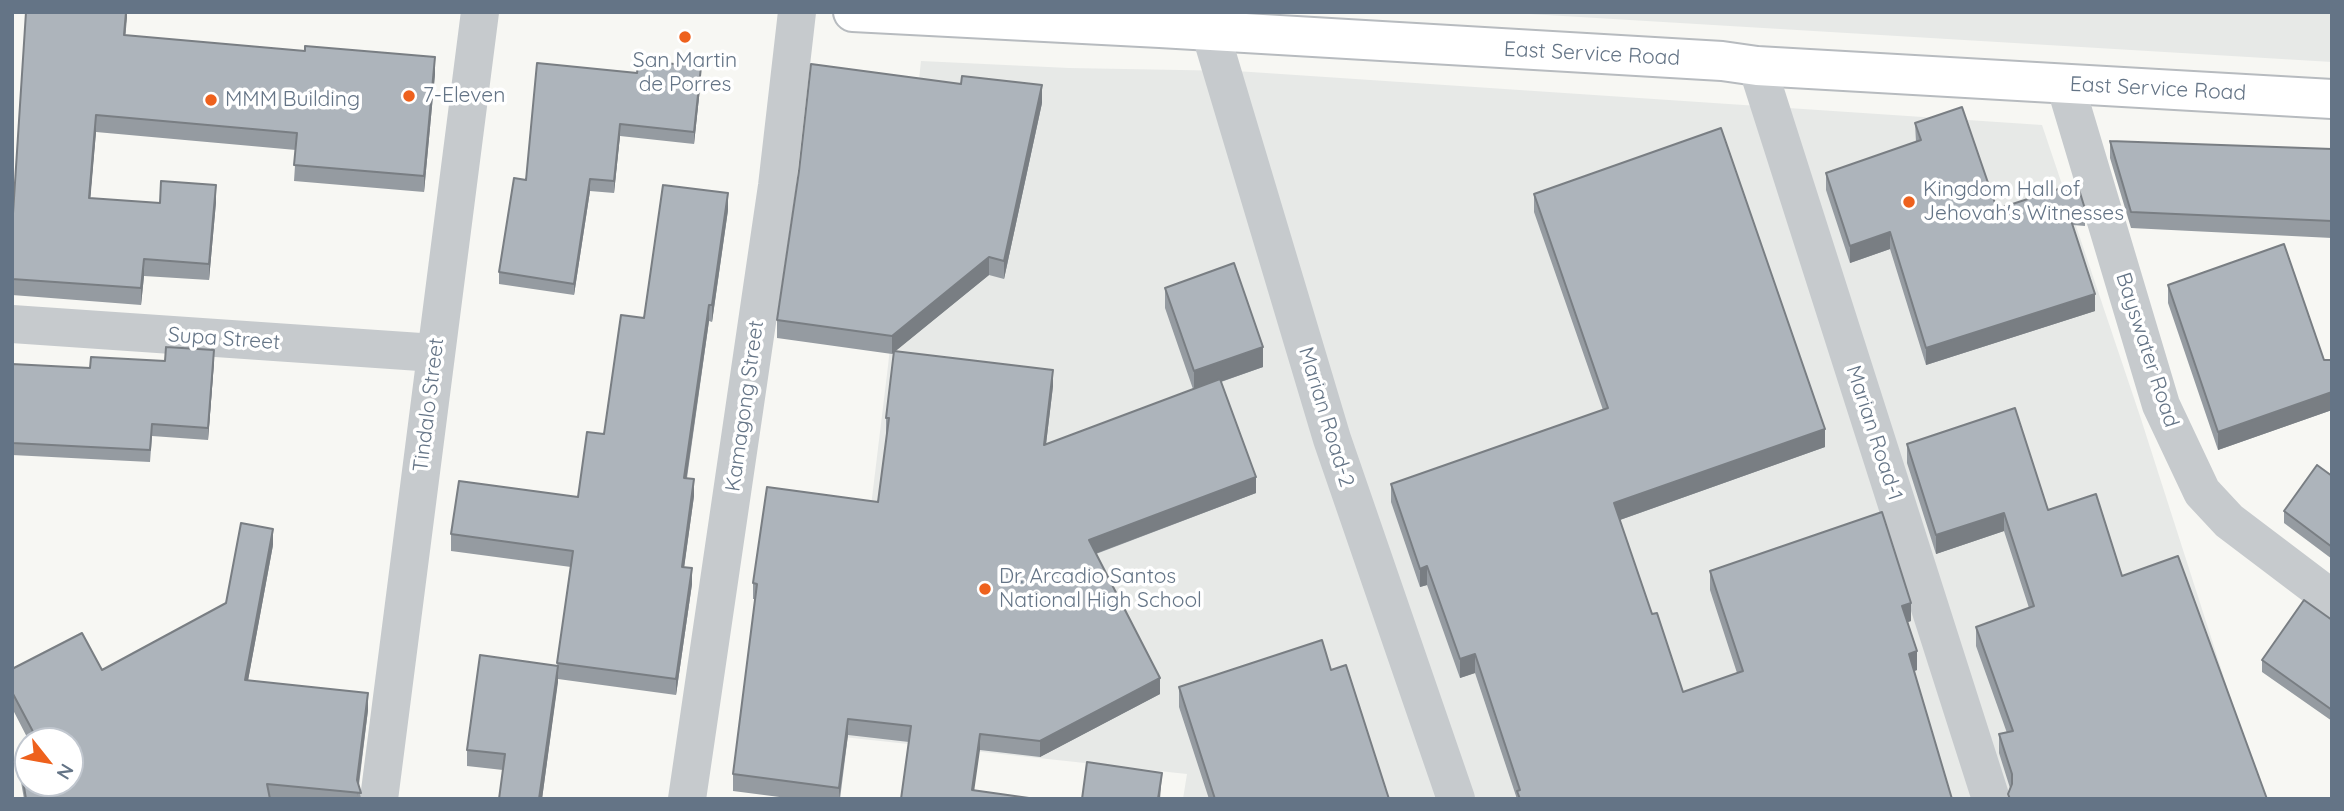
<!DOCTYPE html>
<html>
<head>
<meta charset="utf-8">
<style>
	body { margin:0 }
	#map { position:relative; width:2344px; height:811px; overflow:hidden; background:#f7f7f3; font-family:Quicksand,sans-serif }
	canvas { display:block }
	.frame { position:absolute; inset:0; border:14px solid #647486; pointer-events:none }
	.north { position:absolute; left:14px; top:727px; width:70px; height:70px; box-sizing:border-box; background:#fff; border:2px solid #c1c7cf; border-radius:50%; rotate:121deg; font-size:19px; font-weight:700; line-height:28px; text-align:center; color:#647486 }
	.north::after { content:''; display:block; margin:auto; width:24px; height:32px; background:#ee611d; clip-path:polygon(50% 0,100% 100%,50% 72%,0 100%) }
</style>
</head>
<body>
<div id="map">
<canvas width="2344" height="811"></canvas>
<div class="frame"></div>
<div class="north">N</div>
</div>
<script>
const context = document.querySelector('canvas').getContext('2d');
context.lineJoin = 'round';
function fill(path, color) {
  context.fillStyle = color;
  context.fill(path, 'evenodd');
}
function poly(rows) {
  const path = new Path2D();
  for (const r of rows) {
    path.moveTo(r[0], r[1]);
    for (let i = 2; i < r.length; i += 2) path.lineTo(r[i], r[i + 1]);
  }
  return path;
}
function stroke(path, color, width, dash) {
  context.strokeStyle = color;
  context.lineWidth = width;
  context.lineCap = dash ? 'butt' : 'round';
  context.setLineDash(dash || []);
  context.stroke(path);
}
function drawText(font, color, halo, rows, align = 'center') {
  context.font = font + ' Quicksand,sans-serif';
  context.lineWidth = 7;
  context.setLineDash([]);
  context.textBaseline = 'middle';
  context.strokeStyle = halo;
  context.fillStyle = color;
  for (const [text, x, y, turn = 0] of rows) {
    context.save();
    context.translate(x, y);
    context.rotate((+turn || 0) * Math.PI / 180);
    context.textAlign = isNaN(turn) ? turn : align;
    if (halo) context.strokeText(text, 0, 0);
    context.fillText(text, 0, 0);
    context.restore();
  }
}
const built = poly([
	[1496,12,2332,12,2332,62],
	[921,61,1069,68,1236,71,2042,125,2140,416,2263,799,1183,799,1187,774,843,737,888,366]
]);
const minor = poly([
	[1210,31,1332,439,1456,799],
	[1757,66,1991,799],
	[2065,84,2161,405,2202,492,2229,521,2332,599],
	[12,324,435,353],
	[379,799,480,12],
	[687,799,777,186,797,12]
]);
const major = poly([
	[853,12,1160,28,1722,61,1757,66,2332,99]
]);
const wall = poly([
	[127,12,125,35,435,74,424,192,294,181,296,150,96,132,90,198,160,203,216,202,209,280,144,276,141,305,12,295,12,229],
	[637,73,701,79,694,144,620,136,614,193,590,191,574,295,499,284,499,272,526,180],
	[1042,103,1004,279,989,275,895,351,1053,386,1046,444,1193,389,1165,308,1165,288,1263,367,1221,382,1256,493,1096,554,1160,694,1040,757,980,750,901,799,909,742,848,735,840,799,795,799,733,791,733,774,755,599,753,599,753,583,878,502,887,434,886,434,886,418,894,352,892,354,777,338,777,320],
	[1915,123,1997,209,2077,183,2085,209,2085,226,2073,225,2095,311,1926,365,1890,249,1850,263,1826,190,1826,173,1916,142],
	[2110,141,2332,149,2332,238,2131,228,2110,158],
	[1534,194,1825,447,1620,520,1652,614,1683,692,1737,673,1710,590,1710,571,1911,621,1908,622,1917,670,1914,671,1952,799,1517,799,1475,673,1460,678,1427,585,1420,587,1391,502,1391,484,1603,410,1534,212],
	[728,210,712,322,709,321,687,478,694,496,684,567,692,584,676,695,558,679,542,799,499,799,503,770,467,766,467,750,557,666,571,567,451,551,451,534,578,497,604,434,644,318],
	[2168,285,2324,360,2332,360,2332,410,2218,450,2168,303],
	[165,361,214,362,208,440,152,436,150,462,12,455,12,364,90,368],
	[1907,444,2048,510,2122,576,2267,799,2008,799,2008,794,2010,788,1999,753,1999,734,2007,733,1976,646,1976,627,2029,608,2004,531,1936,554,1907,463],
	[2332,476,2332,559,2284,523,2284,511],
	[273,545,248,680,368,710,359,785,361,799,24,799,18,765,18,749,70,741,29,741,12,708,12,669,102,670,226,603],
	[2332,620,2332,721,2262,672,2262,660],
	[1331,670,1389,799,1209,799,1179,707,1179,687]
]);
const shadedWall = poly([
	[126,12,127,12,127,17,124,52],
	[435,57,435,74,424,192,424,176],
	[701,67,701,79,694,144,694,132],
	[1042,85,1042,103,1004,279,1004,261],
	[96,115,96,132,89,215,89,198],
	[620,124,620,136,614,193,614,181],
	[590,179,590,191,574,295,574,284],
	[216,185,216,202,209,280,209,264],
	[728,193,728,210,712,322,712,305],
	[1890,232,1890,249,1850,263,1850,246],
	[989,257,989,275,892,354,892,336],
	[144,259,144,276,141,305,141,288],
	[2095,294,2095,311,1926,365,1926,348],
	[709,305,709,321,684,495,684,478],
	[1263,347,1263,367,1194,391,1194,371],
	[214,350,214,362,208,440,208,428],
	[1053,370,1053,386,1044,461,1044,445],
	[2332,392,2332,410,2218,450,2218,432],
	[1825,429,1825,447,1614,522,1614,503],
	[1256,477,1256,493,1089,556,1089,540],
	[694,479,694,496,682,583,682,567],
	[2004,513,2004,531,1936,554,1936,535],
	[273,529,273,545,245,697,245,680],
	[1427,566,1427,585,1420,587,1420,569],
	[692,568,692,584,676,695,676,679],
	[1911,603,1911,621,1902,624,1902,606],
	[1917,651,1917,670,1909,673,1909,654],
	[1475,654,1475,673,1460,678,1460,659],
	[558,666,558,682,542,799,539,799],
	[1160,678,1160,694,1040,757,1040,741],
	[368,693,368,710,357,796,357,780],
	[848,719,848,735,839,799,839,788],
	[980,734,980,750,973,799,972,790],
	[1162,773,1160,799,1158,799]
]);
const building = poly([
	[26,12,126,12,124,35,305,51,305,46,435,57,424,176,294,165,297,133,96,115,89,198,160,203,161,181,216,185,209,264,144,259,141,288,12,279,12,229,26,12],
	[639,60,701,67,694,132,620,124,614,181,590,179,574,284,499,272,514,178,526,180,537,63,637,73,639,60],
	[811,64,961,84,962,76,1042,85,1004,261,989,257,892,336,777,320,799,171,811,64],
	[1962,107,1997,209,2077,183,2085,209,2067,208,2095,294,1926,348,1890,232,1850,246,1826,173,1921,140,1915,123,1962,107],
	[1721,128,1825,429,1614,503,1652,614,1657,613,1683,692,1743,671,1710,571,1882,512,1911,603,1902,606,1917,651,1909,654,1952,799,1520,799,1517,791,1520,790,1475,654,1460,659,1427,566,1420,569,1391,484,1608,408,1534,194,1721,128],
	[2110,141,2332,149,2332,221,2131,212,2110,141],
	[663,185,728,193,712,305,709,305,684,478,694,479,682,567,692,568,676,679,557,663,573,551,451,534,459,481,578,497,587,432,604,434,621,315,644,318,663,185],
	[2284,244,2324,360,2332,360,2332,392,2218,432,2168,285,2284,244],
	[1234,263,1263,347,1194,371,1165,288,1234,263],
	[166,347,214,350,208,428,152,424,150,450,12,443,12,364,90,368,91,357,165,361,166,347],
	[894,351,1053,370,1044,445,1220,379,1256,477,1089,540,1160,678,1040,741,980,734,972,790,1036,799,901,799,911,726,848,719,839,788,733,774,757,584,753,583,767,487,878,502,889,418,886,418,894,351],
	[2015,408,2048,510,2096,494,2122,576,2178,556,2267,799,2010,799,2008,794,2012,784,2012,774,1999,734,2013,731,1976,627,2034,606,2004,513,1936,535,1907,444,2015,408],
	[2317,465,2332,476,2332,547,2284,511,2317,465],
	[241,523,273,529,245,680,368,693,357,780,361,793,267,784,270,799,26,799,18,749,28,747,28,783,70,783,70,741,38,741,12,692,12,669,82,633,102,670,226,603,241,523],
	[2304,600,2332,620,2332,710,2262,660,2304,600],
	[1322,640,1331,670,1346,665,1389,799,1215,799,1179,687,1322,640],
	[480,655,558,666,539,799,499,799,505,754,467,750,480,655],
	[1087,762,1162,773,1158,799,1082,799,1087,762]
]);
const markers = [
	[685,37,7,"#ee611d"],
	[409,96,7,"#ee611d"],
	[211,100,7,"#ee611d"],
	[1909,202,7,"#ee611d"],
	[985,589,7,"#ee611d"]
];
const streetNames = [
	["East Service Road",1592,54,3],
	["East Service Road",2158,89,3],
	["Supa Street",224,339,4],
	["Bayswater Road",2147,350,72],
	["Tindalo Street",429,405,-83],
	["Kamagong Street",745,406,-82],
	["Marian Road-2",1326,417,73],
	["Marian Road-1",1874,433,72]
];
const poiNames = [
	["San Martin",685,61,"center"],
	["de Porres",685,85,"center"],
	["7-Eleven",423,96],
	["MMM Building",225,100],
	["Kingdom Hall of",1923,190],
	["Jehovah's Witnesses",1923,214],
	["Dr. Arcadio Santos",999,577],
	["National High School",999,601]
];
fill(built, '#e7e9e7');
stroke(major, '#b7bbbf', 42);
stroke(minor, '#c6cacd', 38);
stroke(major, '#fff', 38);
fill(wall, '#959ba1');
fill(shadedWall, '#797e83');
fill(building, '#adb4bb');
stroke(building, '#797e83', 2);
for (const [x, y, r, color] of markers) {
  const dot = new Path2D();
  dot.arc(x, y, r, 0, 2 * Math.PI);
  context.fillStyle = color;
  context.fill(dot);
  stroke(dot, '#fff', 2.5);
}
drawText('21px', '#647486', '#fff', streetNames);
drawText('21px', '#647486', '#fff', poiNames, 'left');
</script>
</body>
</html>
